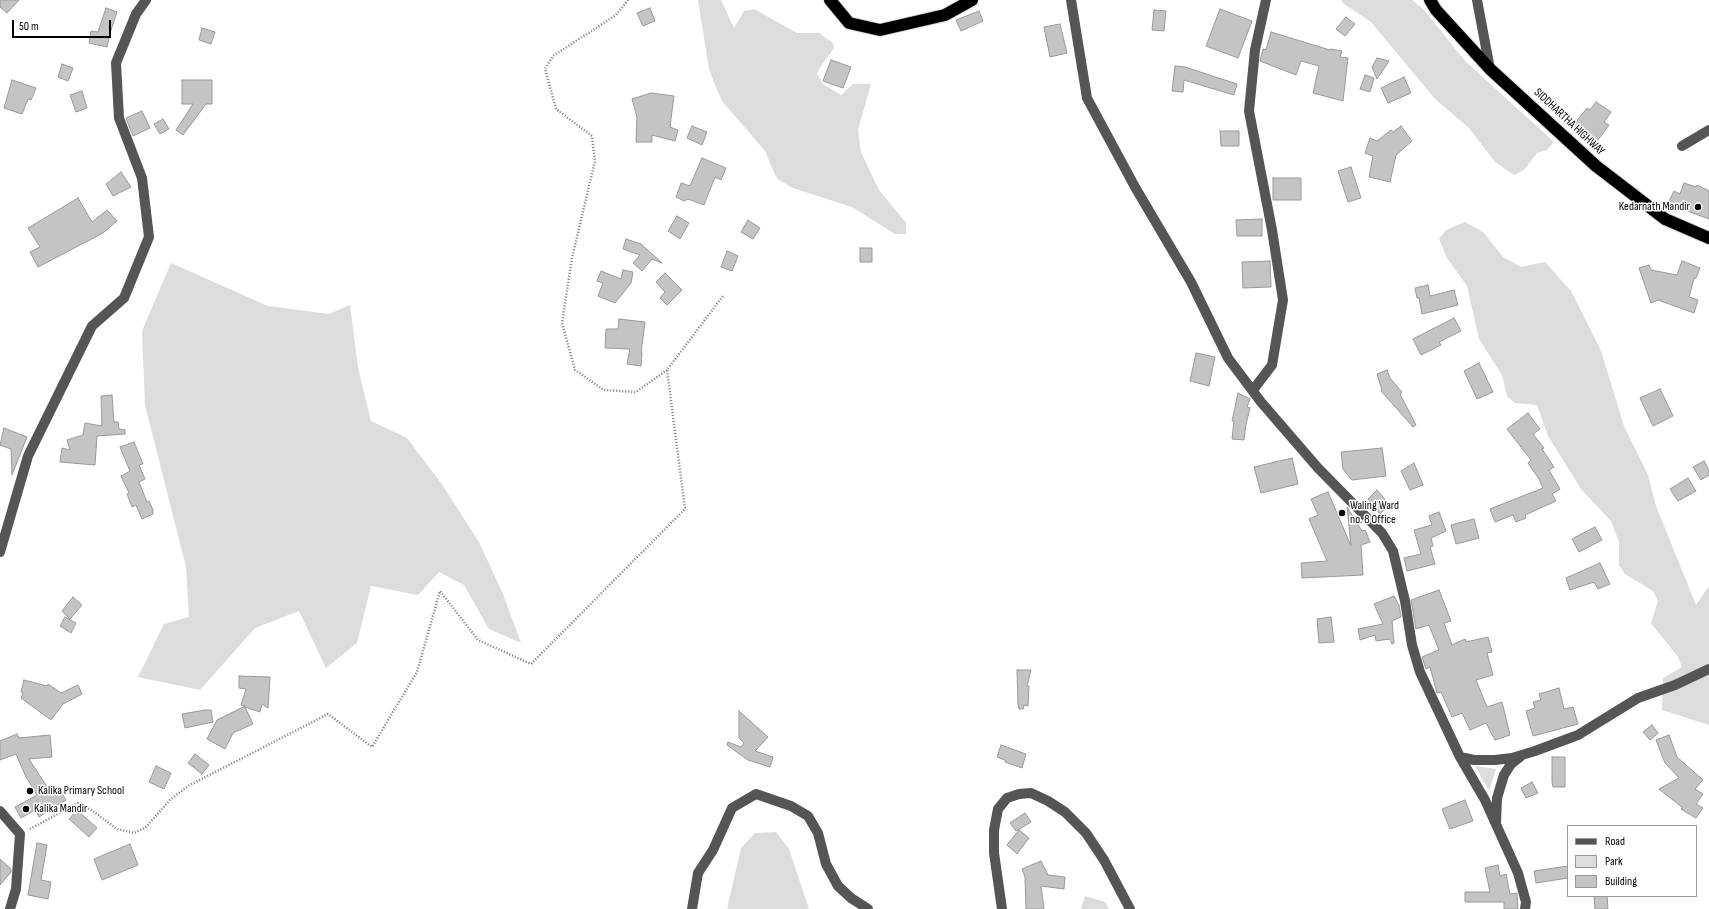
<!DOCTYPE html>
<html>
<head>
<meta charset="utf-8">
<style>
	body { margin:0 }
	#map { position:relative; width:1709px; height:909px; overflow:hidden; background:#fff; font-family:"Sofia Sans Condensed",sans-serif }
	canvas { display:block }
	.legend { position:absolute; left:1567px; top:825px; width:130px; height:72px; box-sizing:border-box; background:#fff; border:1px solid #999; margin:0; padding:5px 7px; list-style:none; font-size:12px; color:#000 }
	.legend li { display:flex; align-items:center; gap:8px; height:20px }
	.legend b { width:20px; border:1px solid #999 }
	.scale { position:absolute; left:12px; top:20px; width:99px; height:18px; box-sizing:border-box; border:2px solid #000; border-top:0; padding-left:5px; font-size:12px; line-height:14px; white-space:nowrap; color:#000; -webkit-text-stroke:3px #fff; paint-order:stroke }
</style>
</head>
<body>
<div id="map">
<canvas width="1709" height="909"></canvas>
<ul class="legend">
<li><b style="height:5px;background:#555"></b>Road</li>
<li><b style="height:11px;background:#dcdcdc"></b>Park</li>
<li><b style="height:11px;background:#c4c4c4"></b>Building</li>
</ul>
<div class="scale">50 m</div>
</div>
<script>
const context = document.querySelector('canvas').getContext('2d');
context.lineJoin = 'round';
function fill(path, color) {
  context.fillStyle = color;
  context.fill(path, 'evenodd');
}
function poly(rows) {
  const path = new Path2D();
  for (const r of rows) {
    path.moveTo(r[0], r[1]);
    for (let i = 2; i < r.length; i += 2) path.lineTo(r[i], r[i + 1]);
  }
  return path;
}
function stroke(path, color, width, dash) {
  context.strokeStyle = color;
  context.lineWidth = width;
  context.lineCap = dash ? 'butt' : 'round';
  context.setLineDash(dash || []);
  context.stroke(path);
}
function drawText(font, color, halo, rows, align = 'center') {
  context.font = font + ' "Sofia Sans Condensed",sans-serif';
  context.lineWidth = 3;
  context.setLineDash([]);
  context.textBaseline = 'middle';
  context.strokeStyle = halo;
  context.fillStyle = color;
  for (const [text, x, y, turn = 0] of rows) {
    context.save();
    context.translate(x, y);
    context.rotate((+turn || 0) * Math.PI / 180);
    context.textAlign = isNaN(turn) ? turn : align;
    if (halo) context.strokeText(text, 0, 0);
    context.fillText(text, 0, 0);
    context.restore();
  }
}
const green = poly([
	[698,0,721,0,734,28,744,11,754,9,797,33,819,33,833,43,834,48,819,69,817,74,823,84,841,95,853,84,871,84,858,130,861,152,879,190,906,223,906,234,895,234,852,207,793,188,779,180,775,175,765,151,722,101,715,85,709,69],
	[1341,0,1412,0,1424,10,1465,61,1554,142,1547,150,1537,153,1524,170,1514,175,1495,162,1469,128,1435,99,1371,22,1344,4],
	[1465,222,1483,232,1503,257,1521,267,1545,262,1571,291,1601,351,1624,426,1648,475,1656,506,1696,605,1709,586,1709,725,1662,710,1663,678,1682,667,1678,657,1651,623,1658,601,1653,591,1625,574,1619,565,1619,542,1611,521,1581,489,1548,436,1537,405,1515,403,1507,396,1502,375,1479,339,1467,286,1447,258,1439,239,1446,230],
	[171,263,268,306,329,314,350,305,358,368,371,421,407,438,441,483,479,542,503,594,521,643,489,629,464,585,439,572,418,595,371,586,357,643,326,668,299,611,255,628,200,690,138,677,164,624,189,617,186,567,145,405,142,331],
	[1475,766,1496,769,1489,791],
	[776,832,789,849,809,909,727,909,741,848,755,833],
	[1085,896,1105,902,1109,909,1081,909]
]);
const building = poly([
	[0,0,19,0,7,13,0,7,0,0],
	[106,8,117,12,110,33,107,47,89,43,91,31,98,32,106,8],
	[650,8,655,21,643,26,637,13,650,8],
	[1220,9,1252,21,1238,58,1206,46,1220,9],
	[1154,10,1166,11,1164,31,1152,30,1154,10],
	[979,11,983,21,961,31,956,20,979,11],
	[1346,17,1355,24,1345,36,1336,29,1346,17],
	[1060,24,1067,53,1050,57,1044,27,1060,24],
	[202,28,215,32,211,44,199,40,202,28],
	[1271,32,1330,50,1330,49,1342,51,1340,57,1348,58,1343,101,1313,93,1319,66,1301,61,1296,75,1260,61,1263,49,1266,50,1271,32],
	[1377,58,1389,61,1377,79,1372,67,1377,58],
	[831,60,851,67,843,88,823,81,831,60],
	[62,64,73,68,68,81,58,77,62,64],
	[1175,66,1185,67,1237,84,1234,95,1184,80,1183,92,1172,91,1175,66],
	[1365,75,1374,78,1370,92,1360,89,1365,75],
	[1404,77,1411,93,1388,103,1381,88,1404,77],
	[12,80,36,88,31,100,28,99,22,114,4,108,12,80],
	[182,80,212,80,212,104,206,104,183,135,176,130,193,104,182,104,182,80],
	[82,91,87,108,76,112,70,95,82,91],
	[651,93,674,96,670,127,678,130,675,141,652,135,652,142,636,142,637,117,632,99,651,93],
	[1596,102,1611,112,1604,122,1609,125,1594,145,1572,127,1587,108,1590,110,1596,102],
	[142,111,150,128,133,136,126,118,142,111],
	[163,119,169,129,160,134,154,124,163,119],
	[692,126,707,132,702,145,687,138,692,126],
	[1401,126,1412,141,1396,155,1390,182,1369,177,1373,156,1365,153,1370,138,1377,141,1391,130,1393,132,1401,126],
	[1220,131,1239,131,1239,146,1221,146,1220,131],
	[702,158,726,168,721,180,715,177,704,205,688,199,684,201,676,197,681,183,690,186,702,158],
	[1351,167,1361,198,1348,202,1338,171,1351,167],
	[121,172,131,187,113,196,106,184,121,172],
	[1273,178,1301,178,1301,200,1273,200,1273,178],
	[1684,183,1696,187,1697,185,1709,191,1709,219,1687,211,1688,210,1669,201,1674,191,1680,194,1684,183],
	[78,198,92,222,107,210,117,221,103,233,38,267,30,252,40,247,28,228,78,198],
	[677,216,689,223,680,239,668,231,677,216],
	[1262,219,1262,236,1237,236,1236,220,1262,219],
	[748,220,760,228,753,239,741,232,748,220],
	[626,239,641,244,662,263,652,259,642,271,633,263,640,255,623,249,626,239],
	[860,248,872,248,872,262,860,262,860,248],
	[727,251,738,256,732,271,721,267,727,251],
	[1270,261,1271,287,1243,288,1242,262,1270,261],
	[1682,261,1700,268,1696,278,1694,278,1689,297,1698,300,1694,313,1658,300,1651,303,1639,268,1649,265,1651,270,1677,275,1682,261],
	[623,270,633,272,631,283,615,303,598,296,603,283,597,281,601,271,621,279,623,270],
	[665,273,682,290,667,305,660,298,665,292,656,282,665,273],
	[1428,285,1430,296,1454,290,1458,305,1422,314,1419,298,1417,298,1415,288,1428,285],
	[1454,318,1461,331,1439,342,1441,345,1421,355,1413,339,1454,318],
	[619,319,645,322,641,353,642,353,641,366,627,364,630,349,605,348,606,329,618,329,619,319],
	[1196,353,1215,357,1209,386,1190,381,1196,353],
	[1479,363,1493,392,1477,399,1464,371,1479,363],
	[1387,370,1390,378,1402,392,1400,394,1416,425,1413,427,1381,391,1382,390,1377,374,1387,370],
	[1660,389,1673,416,1653,426,1640,398,1660,389],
	[1238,393,1250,399,1247,407,1250,408,1246,424,1244,440,1232,439,1234,421,1232,421,1238,393],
	[112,395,114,422,118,422,119,429,125,430,125,434,97,436,95,465,60,462,62,448,70,450,67,440,83,435,85,423,102,426,101,396,112,395],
	[1528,413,1540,429,1533,434,1544,448,1542,449,1554,467,1549,470,1560,489,1552,494,1556,501,1525,515,1526,518,1516,522,1513,515,1495,522,1490,509,1543,488,1540,482,1541,482,1528,463,1531,460,1507,429,1528,413],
	[4,428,27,437,12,475,11,449,0,445,4,428],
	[134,442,143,464,139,465,145,479,139,482,147,502,149,501,153,510,153,514,142,519,136,505,132,507,127,494,129,493,121,476,130,471,120,447,134,442],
	[1382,448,1386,476,1352,480,1343,469,1341,452,1382,448],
	[1292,458,1298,484,1261,493,1254,467,1292,458],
	[1704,461,1709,470,1709,475,1701,480,1693,467,1704,461],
	[1414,463,1423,485,1410,490,1401,471,1414,463],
	[1688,478,1696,491,1678,501,1670,489,1688,478],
	[1377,490,1390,505,1380,514,1368,499,1377,490],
	[1328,492,1351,546,1347,507,1362,531,1365,530,1370,542,1361,545,1363,575,1302,578,1301,563,1327,561,1309,519,1318,515,1311,499,1328,492],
	[1439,512,1446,531,1431,538,1433,546,1430,547,1435,564,1407,571,1404,558,1421,554,1414,530,1432,525,1429,516,1439,512],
	[1474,519,1479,538,1456,544,1451,525,1474,519],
	[1595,527,1602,540,1579,552,1572,539,1595,527],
	[1600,563,1610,584,1598,589,1594,582,1570,590,1566,578,1600,563],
	[1439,590,1451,621,1444,623,1452,645,1465,639,1466,642,1488,637,1492,652,1487,653,1493,675,1476,680,1487,707,1502,702,1510,735,1495,740,1486,723,1470,730,1462,713,1452,717,1441,692,1437,693,1430,667,1426,669,1422,657,1439,650,1429,625,1416,629,1411,600,1439,590],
	[1394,596,1399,605,1401,617,1392,621,1394,643,1392,644,1390,639,1376,641,1375,635,1360,640,1358,629,1383,624,1374,604,1394,596],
	[73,597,82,605,70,619,62,611,73,597],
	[65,617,76,623,71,633,60,626,65,617],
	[1331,617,1334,642,1319,643,1317,619,1331,617],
	[1017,670,1031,670,1027,686,1029,686,1028,706,1024,705,1023,709,1019,709,1018,705,1017,670],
	[239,676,270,677,268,708,262,704,260,712,245,707,253,724,233,733,225,749,207,739,217,720,245,706,241,705,246,689,239,688,239,676],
	[24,680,47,686,48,684,61,693,78,685,82,694,63,704,51,720,21,698,23,693,21,692,24,680],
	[1559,688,1564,709,1573,707,1578,724,1533,736,1526,711,1535,708,1533,702,1541,700,1539,694,1559,688],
	[205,710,211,710,213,722,185,728,182,714,205,710],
	[739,711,768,737,755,751,773,757,770,767,748,760,727,745,728,742,741,747,744,743,739,738,739,711],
	[1652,725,1658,733,1650,740,1643,732,1652,725],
	[17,734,19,738,50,735,52,757,29,759,51,793,59,789,66,800,39,817,35,810,21,818,15,807,37,795,26,777,16,754,0,760,0,741,17,734],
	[1669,735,1677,757,1703,780,1695,789,1703,794,1696,804,1703,808,1696,818,1681,809,1683,808,1659,789,1679,778,1665,763,1656,740,1669,735],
	[1001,745,1026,754,1022,768,1005,762,1005,760,997,757,1001,745],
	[195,754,209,765,202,774,188,763,195,754],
	[1552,757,1565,757,1565,787,1553,787,1552,782,1552,757],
	[156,766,171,773,164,789,149,782,156,766],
	[1532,782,1538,793,1526,798,1521,788,1532,782],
	[1465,800,1473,821,1450,829,1442,809,1465,800],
	[77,810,97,828,89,837,69,819,77,810],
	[1025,813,1031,822,1016,831,1010,823,1025,813],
	[1019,830,1029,838,1017,854,1007,845,1019,830],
	[37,843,47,845,41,880,51,882,48,899,28,895,37,843],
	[130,844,138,865,102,880,94,859,130,844],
	[0,859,11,869,11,872,0,885,0,859],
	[1041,861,1048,875,1065,877,1064,889,1041,886,1044,909,1026,909,1025,877,1022,869,1041,861],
	[1498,865,1500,876,1506,874,1510,894,1517,893,1518,909,1504,909,1504,902,1465,902,1465,892,1490,892,1485,868,1498,865],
	[1568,866,1568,878,1536,883,1534,871,1568,866],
	[1594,896,1607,896,1608,909,1595,909,1594,896]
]);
const path = poly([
	[628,0,616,15,553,56,545,69,556,109,592,136,595,161,572,258,562,323,575,370,604,390,636,392,667,370],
	[30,829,78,803,93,811,117,829,134,833,145,828,170,800,188,786,328,714,372,747,417,672,440,591,478,640,531,664,685,509,667,370,723,296]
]);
const minor = poly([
	[1071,0,1087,98,1135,187,1191,282,1228,358,1261,402,1318,468,1382,533,1393,551,1405,601,1412,645,1420,672,1460,757,1485,800,1518,873,1526,902,1525,909],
	[1477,0,1490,69],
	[1682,146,1709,130],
	[1253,390,1272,365,1283,300,1272,230,1249,111,1255,50,1266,0],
	[0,552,28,456,92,326,124,298,149,237,142,178,119,118,116,63,136,14,146,0],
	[1460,757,1474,760,1495,760,1512,758,1535,751,1578,735,1638,698,1675,685,1709,669],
	[0,811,20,834,16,889,10,909],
	[1496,823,1497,798,1504,775,1511,764,1521,756],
	[692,909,698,873,713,850,732,808,756,794,791,806,808,816,818,833,826,864,838,886,851,898,868,909],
	[1002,909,994,853,994,830,998,809,1007,798,1019,794,1031,793,1048,801,1065,812,1086,833,1104,860,1130,909]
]);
const highway = poly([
	[830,0,849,23,880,30,945,15,972,0],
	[1430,0,1436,10,1490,69,1596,166,1665,219,1709,238]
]);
const markers = [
	[1698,207,4,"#000"],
	[1342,513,4,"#000"],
	[30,791,4,"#000"],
	[26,809,4,"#000"]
];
const streetNames = [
	["SIDDHARTHA HIGHWAY",1569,122,43]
];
const poiNames = [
	["Kedarnath Mandir",1690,207,"right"],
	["Waling Ward",1350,506],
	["no. 8 Office",1350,520],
	["Kalika Primary School",38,791],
	["Kalika Mandir",34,809]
];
fill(green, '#dcdcdc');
fill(building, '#c4c4c4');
stroke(building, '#999', 1);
stroke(highway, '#dbdbdb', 14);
stroke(path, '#777', 2.5, [1, 2]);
stroke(minor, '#555', 10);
stroke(highway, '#000', 12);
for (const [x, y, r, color] of markers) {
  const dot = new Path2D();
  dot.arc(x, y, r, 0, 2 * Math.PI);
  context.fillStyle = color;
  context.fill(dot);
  stroke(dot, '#fff', 1.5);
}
drawText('12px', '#000', '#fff', streetNames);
drawText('12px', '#000', '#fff', poiNames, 'left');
</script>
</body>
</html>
